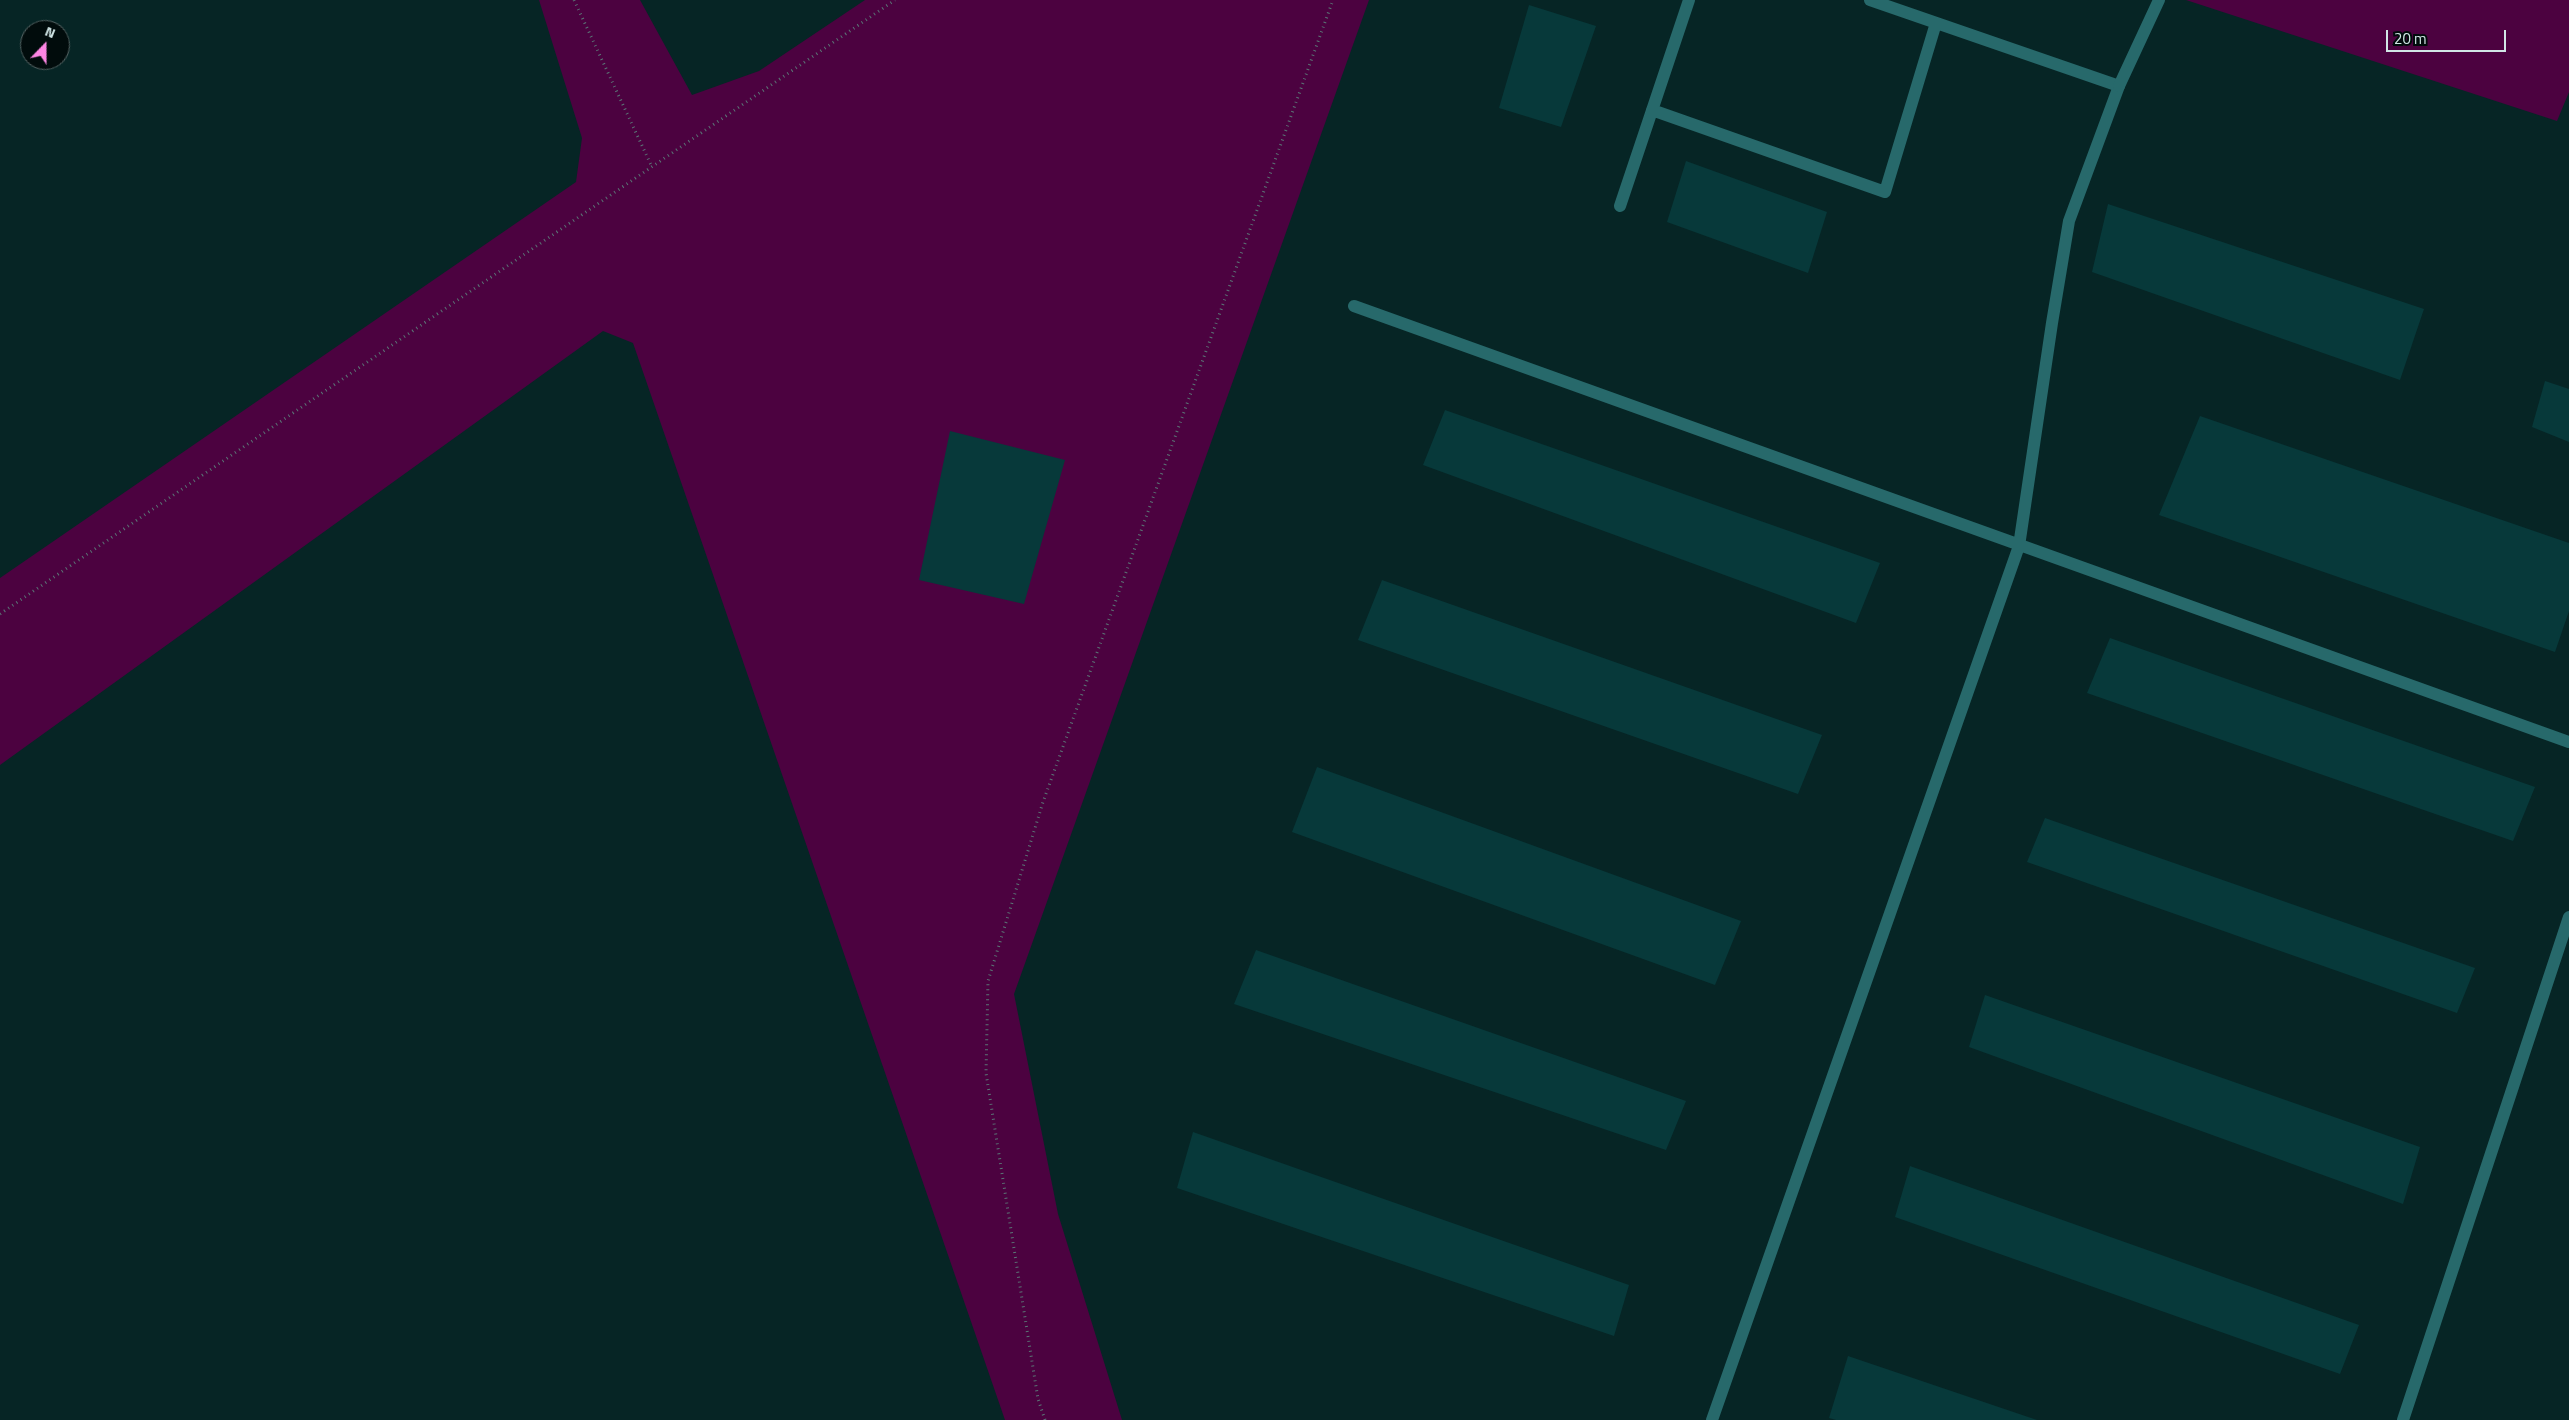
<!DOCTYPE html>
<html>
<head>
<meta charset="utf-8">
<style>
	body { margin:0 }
	#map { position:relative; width:2569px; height:1420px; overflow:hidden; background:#062525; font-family:"Titillium Web",sans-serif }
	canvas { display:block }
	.north { position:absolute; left:20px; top:20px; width:50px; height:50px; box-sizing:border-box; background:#010c0c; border:1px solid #546363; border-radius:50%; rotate:22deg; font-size:14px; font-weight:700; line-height:20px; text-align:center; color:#d1e6e6 }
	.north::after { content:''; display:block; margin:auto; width:18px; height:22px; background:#fd86e3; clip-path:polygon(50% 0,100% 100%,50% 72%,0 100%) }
	.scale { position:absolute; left:2386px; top:30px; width:120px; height:22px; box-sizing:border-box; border:2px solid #d1e6e6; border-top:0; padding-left:6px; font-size:15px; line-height:18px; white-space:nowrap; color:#d1e6e6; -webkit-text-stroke:4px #010c0c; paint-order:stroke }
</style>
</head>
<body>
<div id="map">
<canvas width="2569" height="1420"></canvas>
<div class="north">N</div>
<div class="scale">20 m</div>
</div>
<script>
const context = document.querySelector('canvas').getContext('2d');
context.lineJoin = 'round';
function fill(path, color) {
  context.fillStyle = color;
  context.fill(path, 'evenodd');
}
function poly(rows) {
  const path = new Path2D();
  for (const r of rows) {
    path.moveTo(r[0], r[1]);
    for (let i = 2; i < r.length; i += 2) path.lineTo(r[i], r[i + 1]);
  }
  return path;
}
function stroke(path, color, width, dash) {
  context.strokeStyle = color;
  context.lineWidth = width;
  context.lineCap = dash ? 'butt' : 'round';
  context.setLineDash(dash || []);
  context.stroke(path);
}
const green = poly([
	[539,0,640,0,692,95,759,71,865,0,1369,0,1014,994,1058,1214,1122,1420,1005,1420,633,343,603,331,0,765,0,578,576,182,582,138],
	[2186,0,2569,0,2569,92,2557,121]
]);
const building = poly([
	[1529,5,1596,26,1561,127,1499,108],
	[1686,161,1827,212,1808,273,1667,222],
	[2108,204,2424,309,2400,380,2092,272],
	[2545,381,2569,389,2569,442,2532,427],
	[1445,410,1880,563,1856,623,1423,465],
	[2200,416,2569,543,2569,611,2555,652,2159,515],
	[950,431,1065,460,1024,604,919,580],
	[1382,580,1822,735,1798,794,1358,640],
	[2110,638,2535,787,2513,841,2087,693],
	[1317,767,1741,921,1715,985,1292,832],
	[2045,818,2475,968,2457,1013,2027,862],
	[1256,950,1686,1101,1666,1150,1234,1004],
	[1985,995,2420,1147,2403,1204,1969,1047],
	[1193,1132,1629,1285,1614,1336,1177,1188],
	[1910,1166,2359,1325,2340,1374,1895,1217],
	[1848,1356,2037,1420,1836,1420,1829,1418]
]);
const path = poly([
	[574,0,652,167],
	[0,614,895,0],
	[1045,1420,1038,1399,986,1073,988,981,1043,802,1333,0]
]);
const lane = poly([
	[1652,110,1885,192,1936,23],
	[1620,206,1689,0],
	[1354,306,2569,742],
	[1712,1420,2019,546,2052,323,2069,221,2119,86,1870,0],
	[2403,1420,2569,917]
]);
const street = poly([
	[2119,86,2159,0]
]);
fill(green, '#4c0240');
fill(building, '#07393a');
stroke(path, '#5a7575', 3, [1, 4]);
stroke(lane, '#27696b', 12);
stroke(street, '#27696b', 12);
</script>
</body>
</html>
